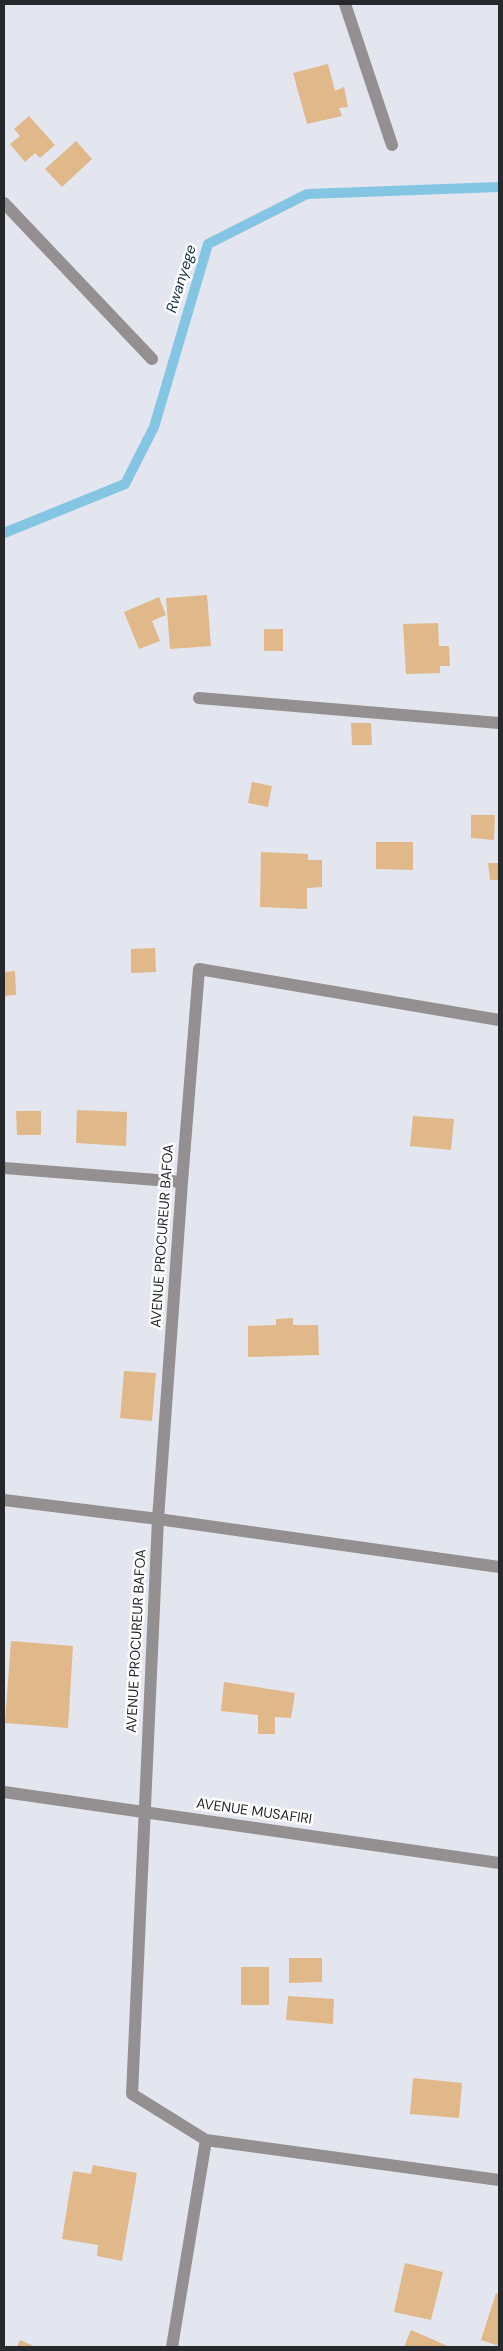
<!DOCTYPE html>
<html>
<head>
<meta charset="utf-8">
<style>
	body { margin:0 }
	#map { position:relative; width:503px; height:2351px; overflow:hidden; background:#e3e6ee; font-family:"DM Sans",sans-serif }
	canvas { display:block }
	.frame { position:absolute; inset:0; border:5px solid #27282b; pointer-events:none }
</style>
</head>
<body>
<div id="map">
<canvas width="503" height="2351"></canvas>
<div class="frame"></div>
</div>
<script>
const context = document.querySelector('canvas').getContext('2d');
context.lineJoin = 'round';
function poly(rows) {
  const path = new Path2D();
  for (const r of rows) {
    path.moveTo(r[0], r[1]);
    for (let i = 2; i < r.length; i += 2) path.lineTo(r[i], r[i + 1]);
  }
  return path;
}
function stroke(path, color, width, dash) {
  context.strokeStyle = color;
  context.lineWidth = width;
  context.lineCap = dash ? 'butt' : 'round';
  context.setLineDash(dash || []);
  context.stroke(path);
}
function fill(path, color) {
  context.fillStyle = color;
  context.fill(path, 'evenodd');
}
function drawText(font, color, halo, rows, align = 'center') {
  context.font = font + ' "DM Sans",sans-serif';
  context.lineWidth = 5;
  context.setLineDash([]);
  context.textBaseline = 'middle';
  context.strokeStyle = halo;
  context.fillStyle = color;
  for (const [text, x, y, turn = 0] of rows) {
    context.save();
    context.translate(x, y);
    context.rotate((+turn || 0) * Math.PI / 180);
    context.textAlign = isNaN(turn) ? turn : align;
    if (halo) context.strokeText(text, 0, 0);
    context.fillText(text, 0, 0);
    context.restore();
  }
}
const stream = poly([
	[4,533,125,484,154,427,208,244,307,194,499,187]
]);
const building = poly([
	[328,64,335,91,344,87,348,107,339,108,342,116,307,124,293,73],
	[29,116,55,145,40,158,35,153,25,162,10,144,20,136,14,129],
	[76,141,92,159,62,187,45,169],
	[207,595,211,646,170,649,166,598],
	[159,597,166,615,152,621,160,641,139,649,124,612],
	[438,623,439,646,449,646,450,666,440,666,440,673,406,674,403,624],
	[264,629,283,629,283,651,264,651],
	[351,723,371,723,372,745,352,745],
	[252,782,272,786,268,807,248,803],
	[471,815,495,815,494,840,471,838],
	[376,842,413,842,413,870,376,869],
	[261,852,308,854,308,860,322,860,322,887,307,888,307,909,260,907],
	[488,863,499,863,499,880,490,880],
	[155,948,156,972,131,973,131,949],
	[15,971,16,995,4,996,4,972],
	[77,1110,127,1112,126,1146,76,1143],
	[16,1111,41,1111,41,1135,17,1135],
	[413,1116,454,1119,451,1150,410,1146],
	[293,1318,293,1325,318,1325,319,1355,248,1357,248,1326,276,1325,276,1319],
	[124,1371,156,1373,152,1421,120,1418],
	[11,1641,73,1646,68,1728,5,1723],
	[224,1682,295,1693,291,1718,275,1717,275,1734,258,1734,258,1715,221,1711],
	[289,1958,322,1958,322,1982,289,1983],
	[241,1967,269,1967,269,2005,241,2005],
	[288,1996,334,1999,333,2024,286,2020],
	[413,2078,462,2083,459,2118,410,2114],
	[93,2165,137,2173,122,2261,97,2256,98,2245,62,2239,73,2171,91,2174],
	[405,2263,443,2272,431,2320,394,2312],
	[496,2293,499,2294,499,2346,481,2340],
	[411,2330,450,2347,404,2347],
	[20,2340,36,2347,17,2347]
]);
const street = poly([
	[345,4,392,145],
	[4,203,152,359],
	[199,698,499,723],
	[4,1168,182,1182],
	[4,1500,158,1519,499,1567],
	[4,1792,499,1863],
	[206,2140,499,2180],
	[172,2347,206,2140,132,2094,158,1519,182,1182,199,969,499,1020]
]);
const streetNames = [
	["AVENUE PROCUREUR BAFOA",163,1236,-86],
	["AVENUE PROCUREUR BAFOA",137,1641,-87],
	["AVENUE MUSAFIRI",254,1812,8]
];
const waterNames = [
	["Rwanyege",182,279,-73]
];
stroke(stream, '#85c5e4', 10);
fill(building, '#e1b889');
stroke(street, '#949091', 12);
drawText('14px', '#27282b', '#fff', streetNames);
drawText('italic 15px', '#163542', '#fff', waterNames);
</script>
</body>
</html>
